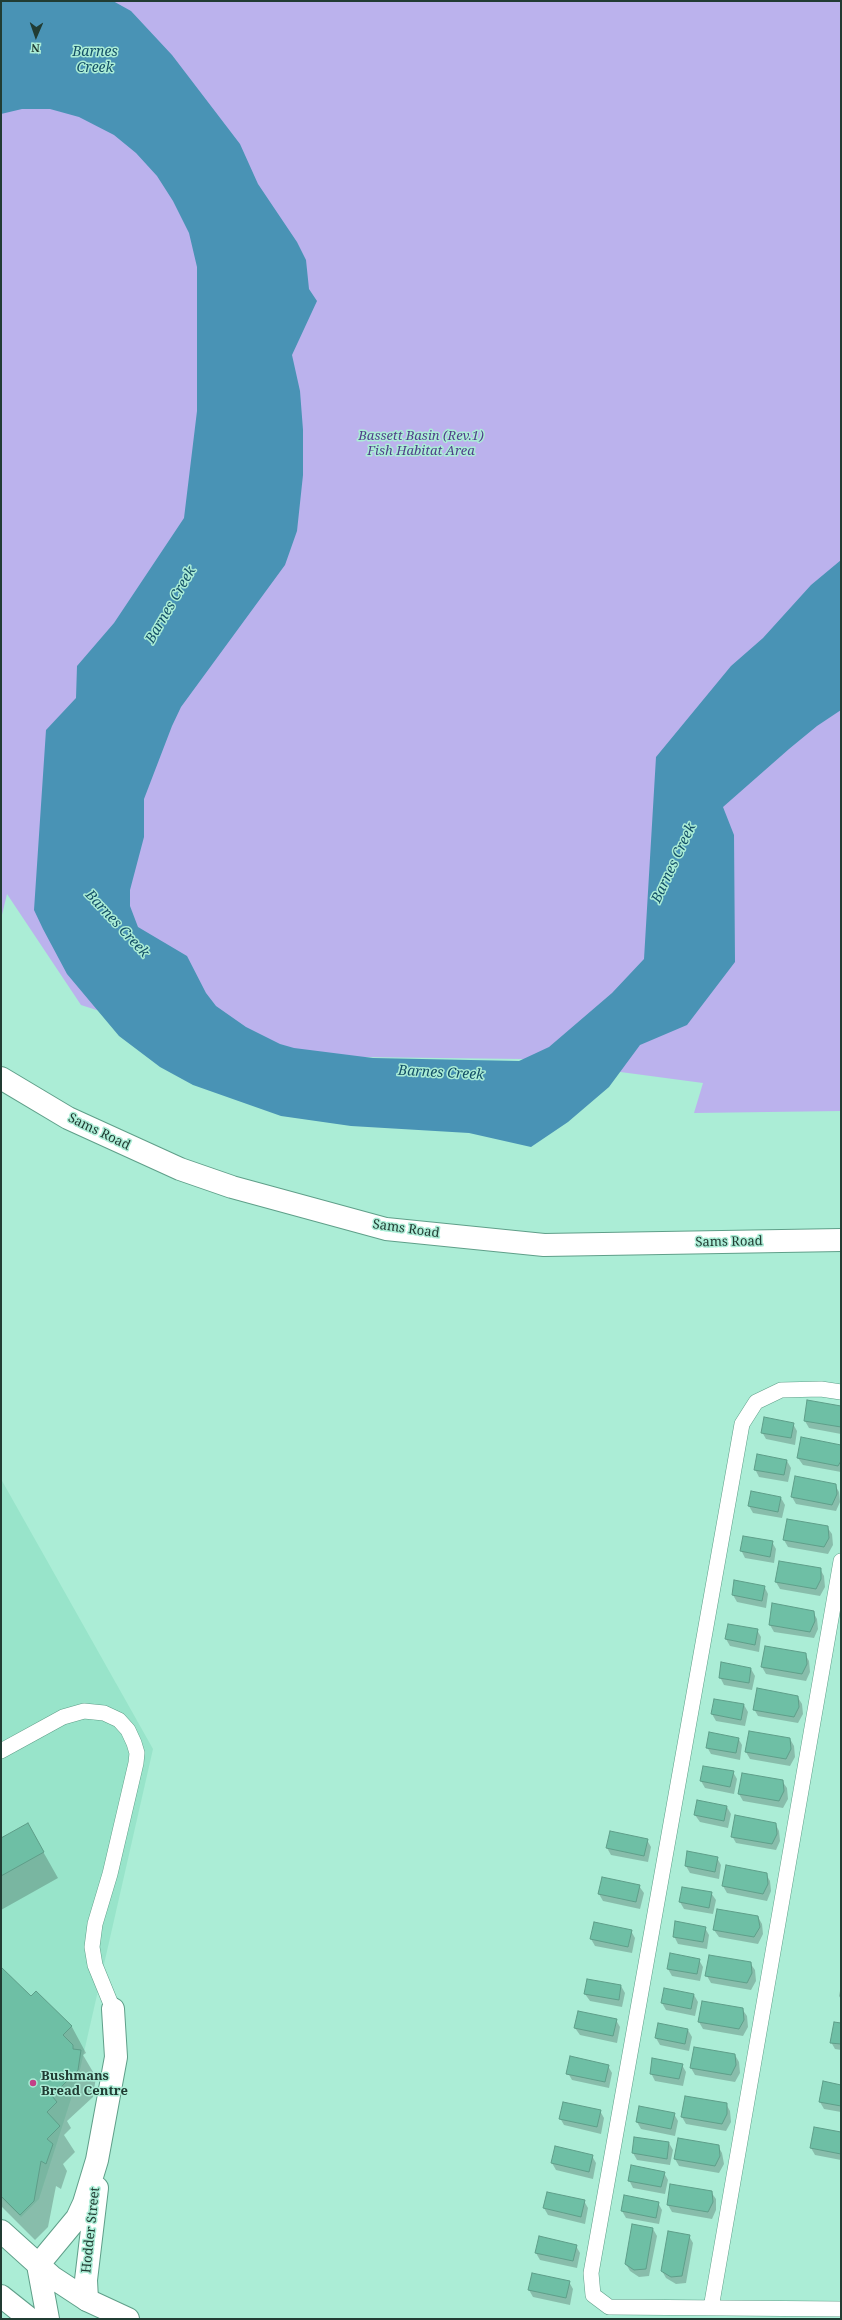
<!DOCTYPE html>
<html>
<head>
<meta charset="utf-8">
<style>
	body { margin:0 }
	#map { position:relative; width:842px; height:2320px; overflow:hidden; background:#abedd6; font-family:"Noto Serif",serif }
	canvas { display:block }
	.frame { position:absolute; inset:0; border:2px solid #213c33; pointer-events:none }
	.north { position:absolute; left:16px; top:16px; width:40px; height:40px; -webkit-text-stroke:3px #abedd6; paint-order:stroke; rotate:182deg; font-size:11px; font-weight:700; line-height:16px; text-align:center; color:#213c33 }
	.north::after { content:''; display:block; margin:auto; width:14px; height:18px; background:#213c33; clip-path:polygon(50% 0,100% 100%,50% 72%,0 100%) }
</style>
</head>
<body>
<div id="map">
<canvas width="842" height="2320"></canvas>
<div class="frame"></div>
<div class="north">N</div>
</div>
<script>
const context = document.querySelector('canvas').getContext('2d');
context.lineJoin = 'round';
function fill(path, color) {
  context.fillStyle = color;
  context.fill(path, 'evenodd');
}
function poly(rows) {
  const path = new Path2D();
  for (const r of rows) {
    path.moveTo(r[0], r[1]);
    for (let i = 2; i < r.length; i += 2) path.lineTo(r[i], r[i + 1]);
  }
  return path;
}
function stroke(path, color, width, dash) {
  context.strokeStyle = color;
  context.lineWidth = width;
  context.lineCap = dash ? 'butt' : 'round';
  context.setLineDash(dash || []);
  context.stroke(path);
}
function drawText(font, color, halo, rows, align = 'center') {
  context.font = font + ' "Noto Serif",serif';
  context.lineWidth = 3;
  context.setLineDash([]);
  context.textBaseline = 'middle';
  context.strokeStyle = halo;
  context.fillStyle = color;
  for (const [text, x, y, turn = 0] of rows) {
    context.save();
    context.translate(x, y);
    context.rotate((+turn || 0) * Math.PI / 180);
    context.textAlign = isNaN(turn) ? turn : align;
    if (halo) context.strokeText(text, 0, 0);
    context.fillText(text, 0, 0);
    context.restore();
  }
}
const built = poly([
	[1,1479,153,1749,79,2074,39,2199,21,2217,1,2198]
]);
const green = poly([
	[1,1,841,1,841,1111,694,1113,703,1083,523,1059,358,1057,335,1087,81,1005,7,894,1,919]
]);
const water = poly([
	[1,1,113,1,131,11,172,55,240,144,258,184,297,242,306,260,309,289,317,301,292,355,300,391,303,430,303,475,297,531,285,565,181,707,172,726,144,799,144,837,130,890,130,906,138,927,187,956,206,993,216,1006,246,1027,280,1044,294,1048,373,1058,519,1061,549,1047,612,993,644,959,656,757,731,666,763,638,811,585,841,560,841,710,817,726,789,749,723,807,734,835,735,962,687,1025,640,1045,609,1087,568,1122,531,1147,469,1133,351,1126,281,1116,193,1085,160,1067,119,1036,67,974,43,929,34,910,46,730,76,698,77,666,114,623,184,518,197,411,197,267,189,233,173,201,157,176,136,153,114,135,79,117,50,109,22,109,1,114]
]);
const shadow = poly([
	[841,1407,841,1434,809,1428,805,1421],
	[793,1424,797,1431,795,1445,766,1439,762,1432],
	[841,1446,841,1472,803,1465,798,1458],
	[787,1461,791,1468,788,1482,759,1477,755,1469],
	[835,1485,839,1492,840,1502,836,1511,796,1504,792,1497],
	[781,1498,785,1505,782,1518,753,1513,749,1506],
	[788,1520,827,1527,832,1534,833,1545,828,1554,788,1547,784,1540],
	[772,1542,776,1549,774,1563,745,1558,741,1550],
	[820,1569,824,1576,825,1587,820,1596,780,1589,776,1582],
	[764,1586,768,1594,766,1608,737,1602,733,1595],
	[813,1612,817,1619,818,1629,814,1638,774,1632,770,1625],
	[757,1630,761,1637,759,1652,730,1646,726,1639],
	[765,1647,805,1654,809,1661,810,1672,806,1681,766,1674,762,1667],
	[751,1669,755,1676,752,1690,724,1685,720,1677],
	[797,1696,802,1704,803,1714,798,1723,758,1716,754,1709],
	[744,1705,748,1712,745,1726,716,1721,712,1714],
	[738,1738,742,1745,740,1760,711,1754,707,1747],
	[790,1739,794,1746,795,1757,790,1766,750,1759,746,1752],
	[733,1772,737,1779,734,1794,705,1788,701,1781],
	[782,1781,787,1788,788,1799,783,1808,743,1801,739,1794],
	[727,1807,731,1814,728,1828,700,1822,695,1815],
	[775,1823,779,1831,780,1841,776,1850,736,1843,732,1836],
	[28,1825,58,1878,1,1910,1,1840],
	[647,1840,651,1847,648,1862,611,1855,607,1848],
	[717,1858,721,1865,719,1879,690,1873,686,1866],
	[726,1867,766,1874,770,1881,771,1891,767,1901,727,1893,723,1886],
	[639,1886,644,1893,640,1909,603,1901,599,1894],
	[711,1893,716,1900,713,1914,684,1909,680,1902],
	[758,1917,762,1924,763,1934,758,1944,719,1937,714,1930],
	[705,1928,709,1935,707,1949,678,1944,674,1936],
	[631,1931,635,1938,632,1953,595,1946,591,1939],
	[699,1960,703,1967,700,1981,672,1976,668,1969],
	[750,1963,755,1970,756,1981,751,1990,711,1983,707,1976],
	[1,1968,31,1998,36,1992,72,2027,86,2053,83,2055,96,2077,93,2097,67,2121,71,2128,64,2135,75,2152,63,2164,67,2171,61,2189,56,2186,48,2227,35,2240,1,2206],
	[621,1986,625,1993,622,2007,590,2001,585,1994],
	[841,1986,841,1999,839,1996],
	[694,1995,698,2002,695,2016,666,2010,662,2003],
	[742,2009,747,2016,748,2027,743,2036,703,2029,699,2022],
	[616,2020,620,2027,617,2043,580,2035,575,2028],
	[841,2024,841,2050,835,2049,831,2042],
	[688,2030,692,2037,689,2051,660,2045,656,2038],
	[735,2055,739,2062,740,2073,735,2082,695,2075,691,2068],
	[682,2065,686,2072,683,2086,655,2081,651,2073],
	[608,2066,612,2073,609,2088,572,2080,568,2073],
	[824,2083,841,2086,841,2112,824,2109,820,2102],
	[726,2104,730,2111,731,2122,726,2131,686,2124,682,2117],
	[600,2111,604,2118,601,2134,564,2125,560,2118],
	[674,2114,678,2121,675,2136,641,2129,637,2122],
	[815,2129,841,2133,841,2160,815,2155,811,2148],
	[669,2143,673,2150,670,2165,637,2160,633,2153],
	[718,2146,722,2153,724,2164,719,2173,679,2166,675,2159],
	[592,2156,596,2163,593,2179,556,2170,552,2163],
	[664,2173,668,2180,665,2194,633,2188,629,2180],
	[711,2192,716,2199,716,2210,712,2219,672,2212,668,2205],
	[584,2201,588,2208,585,2224,548,2215,544,2208],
	[658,2203,662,2210,659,2224,626,2218,622,2211],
	[653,2229,657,2236,649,2276,639,2277,630,2271,626,2264],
	[689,2236,693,2243,686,2283,676,2284,666,2278,662,2271],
	[576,2246,580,2253,577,2268,540,2260,536,2253],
	[533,2274,569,2282,573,2289,570,2305,533,2297,529,2290]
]);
const building = poly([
	[807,1400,841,1406,841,1427,804,1421,807,1400],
	[764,1417,794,1423,791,1438,761,1433,764,1417],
	[801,1437,841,1445,841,1461,838,1466,797,1458,801,1437],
	[757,1454,787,1460,784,1475,754,1470,757,1454],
	[795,1476,836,1484,837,1494,832,1505,791,1497,795,1476],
	[751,1491,781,1497,778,1512,748,1506,751,1491],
	[787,1519,828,1526,829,1538,824,1547,783,1540,787,1519],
	[743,1536,773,1541,770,1557,740,1551,743,1536],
	[779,1561,821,1568,821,1579,816,1589,775,1582,779,1561],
	[734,1580,765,1586,762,1601,732,1595,734,1580],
	[772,1603,814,1611,815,1621,810,1632,769,1625,772,1603],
	[728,1624,758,1629,755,1645,725,1639,728,1624],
	[765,1646,806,1653,807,1664,802,1674,761,1667,765,1646],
	[721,1662,751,1668,749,1683,719,1678,721,1662],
	[757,1688,798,1696,799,1707,794,1717,753,1710,757,1688],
	[714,1699,744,1704,741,1720,711,1714,714,1699],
	[749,1731,790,1738,791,1749,786,1759,745,1752,749,1731],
	[709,1732,739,1738,736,1753,706,1748,709,1732],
	[703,1766,734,1771,730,1787,700,1781,703,1766],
	[742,1773,783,1780,784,1791,779,1801,738,1794,742,1773],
	[697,1800,727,1806,724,1821,694,1815,697,1800],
	[735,1815,776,1823,777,1834,772,1844,731,1837,735,1815],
	[28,1823,44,1852,1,1876,1,1838,28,1823],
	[610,1831,648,1839,644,1856,606,1848,610,1831],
	[687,1851,718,1857,715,1872,685,1866,687,1851],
	[726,1865,767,1873,768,1884,763,1894,722,1886,726,1865],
	[602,1877,640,1885,636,1902,598,1894,602,1877],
	[682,1887,712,1892,709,1908,679,1902,682,1887],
	[717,1909,758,1916,760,1927,754,1937,713,1930,717,1909],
	[675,1921,706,1927,703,1942,673,1937,675,1921],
	[594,1922,632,1930,628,1947,590,1939,594,1922],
	[670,1953,700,1959,697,1974,667,1969,670,1953],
	[709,1955,751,1962,752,1973,747,1983,705,1976,709,1955],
	[1,1967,31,1996,36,1991,72,2026,63,2035,73,2045,73,2049,81,2050,78,2070,52,2096,57,2102,47,2112,60,2126,47,2139,53,2144,46,2164,41,2161,34,2201,20,2215,1,2196,1,1967],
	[587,1979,621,1985,619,2000,584,1994,587,1979],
	[664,1988,694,1994,691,2009,661,2003,664,1988],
	[702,2001,743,2008,744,2020,739,2029,698,2022,702,2001],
	[578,2011,617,2019,613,2036,574,2028,578,2011],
	[834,2022,841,2023,841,2044,830,2043,834,2022],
	[658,2023,688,2029,685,2044,655,2038,658,2023],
	[694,2047,735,2054,736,2065,731,2075,690,2068,694,2047],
	[570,2056,609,2065,605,2082,566,2074,570,2056],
	[652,2058,683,2064,679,2079,650,2074,652,2058],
	[823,2081,841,2085,841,2106,819,2102,823,2081],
	[685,2096,727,2103,727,2114,722,2124,681,2117,685,2096],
	[563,2102,601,2110,597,2127,559,2119,563,2102],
	[639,2106,675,2113,671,2129,636,2122,639,2106],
	[814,2127,841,2132,841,2154,810,2148,814,2127],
	[634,2137,669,2142,667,2159,632,2153,634,2137],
	[678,2138,719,2145,720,2156,715,2166,674,2159,678,2138],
	[555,2146,593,2155,589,2172,551,2163,555,2146],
	[631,2165,665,2172,661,2187,628,2181,631,2165],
	[670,2184,712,2191,713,2202,708,2212,667,2205,670,2184],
	[547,2192,585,2200,581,2217,543,2208,547,2192],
	[624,2195,659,2202,656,2218,621,2211,624,2195],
	[632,2224,653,2228,646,2269,634,2270,625,2264,632,2224],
	[668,2231,690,2235,682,2276,671,2277,661,2271,668,2231],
	[539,2236,577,2245,573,2261,535,2253,539,2236],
	[532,2273,570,2281,566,2298,528,2290,532,2273]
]);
const lane = poly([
	[841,1392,821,1389,781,1390,756,1402,742,1424,591,2273,593,2295,609,2307,841,2309],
	[1,1751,63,1717,84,1711,104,1713,119,1720,128,1730,134,1743,137,1753,136,1763,110,1874,95,1924,92,1947,95,1965,113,2009],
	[711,2308,841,1561]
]);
const street = poly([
	[38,2265,77,2218,84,2203,97,2160,116,2057,113,2009],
	[87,2300,86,2280,97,2188]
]);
const secondary = poly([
	[1,1078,68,1118,180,1169,232,1187,386,1229,544,1245,841,1240],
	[1,2231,52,2277,87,2300,128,2319],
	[38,2265,48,2319],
	[1,2296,30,2319]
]);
const markers = [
	[33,2083,4,"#c34087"]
];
const parkNames = [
	["Bassett Basin (Rev.1)",421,436],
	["Fish Habitat Area",421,451]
];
const streetNames = [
	["Sams Road",99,1132,26],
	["Sams Road",406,1229,8],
	["Sams Road",729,1242,-1],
	["Hodder Street",91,2230,-84]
];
const poiNames = [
	["Bushmans",41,2076],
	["Bread Centre",41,2091]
];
const waterNames = [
	["Barnes",95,52],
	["Creek",95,68],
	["Barnes Creek",171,605,-60],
	["Barnes Creek",674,863,-65],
	["Barnes Creek",117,924,47],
	["Barnes Creek",441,1073,3]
];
fill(built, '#98e4ca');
fill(green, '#bbb2ed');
fill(water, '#4993b5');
fill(shadow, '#0003');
fill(building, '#6ebfa5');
stroke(building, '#5e9e89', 1);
stroke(lane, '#5f9f89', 16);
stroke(street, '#5f9f89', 24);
stroke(secondary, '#5f9f89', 24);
stroke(lane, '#fff', 15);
stroke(street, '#fff', 22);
stroke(secondary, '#fff', 22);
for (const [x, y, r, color] of markers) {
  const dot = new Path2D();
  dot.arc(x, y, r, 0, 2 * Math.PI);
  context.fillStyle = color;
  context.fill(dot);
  stroke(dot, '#abedd6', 1.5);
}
drawText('italic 13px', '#4f3e89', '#abedd6', parkNames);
drawText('13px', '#213c33', '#abedd6', streetNames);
drawText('bold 13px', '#213c33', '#abedd6', poiNames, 'left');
drawText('italic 14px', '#134f67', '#abedd6', waterNames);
</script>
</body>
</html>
